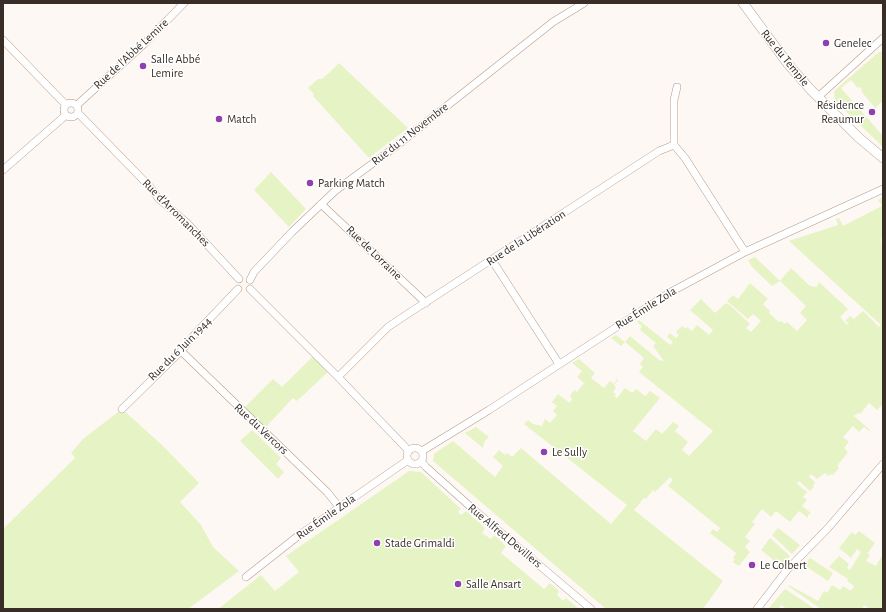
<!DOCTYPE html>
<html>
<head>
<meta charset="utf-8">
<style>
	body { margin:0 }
	#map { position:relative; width:886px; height:612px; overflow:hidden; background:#fef8f4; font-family:"Alegreya Sans",sans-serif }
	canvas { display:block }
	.frame { position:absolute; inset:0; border:4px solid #382e27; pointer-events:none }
</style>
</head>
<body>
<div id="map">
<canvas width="886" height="612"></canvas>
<div class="frame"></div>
</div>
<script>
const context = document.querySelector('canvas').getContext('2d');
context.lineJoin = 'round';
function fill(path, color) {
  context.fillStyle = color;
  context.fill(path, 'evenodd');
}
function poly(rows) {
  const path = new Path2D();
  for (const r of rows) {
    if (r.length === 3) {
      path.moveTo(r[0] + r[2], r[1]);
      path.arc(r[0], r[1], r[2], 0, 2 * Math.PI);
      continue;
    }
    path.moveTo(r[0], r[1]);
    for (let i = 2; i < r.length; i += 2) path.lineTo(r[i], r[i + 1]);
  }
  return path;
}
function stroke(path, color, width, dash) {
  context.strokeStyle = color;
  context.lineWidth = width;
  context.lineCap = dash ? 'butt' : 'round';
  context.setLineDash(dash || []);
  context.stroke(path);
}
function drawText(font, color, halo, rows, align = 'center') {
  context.font = font + ' "Alegreya Sans",sans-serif';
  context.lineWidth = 3;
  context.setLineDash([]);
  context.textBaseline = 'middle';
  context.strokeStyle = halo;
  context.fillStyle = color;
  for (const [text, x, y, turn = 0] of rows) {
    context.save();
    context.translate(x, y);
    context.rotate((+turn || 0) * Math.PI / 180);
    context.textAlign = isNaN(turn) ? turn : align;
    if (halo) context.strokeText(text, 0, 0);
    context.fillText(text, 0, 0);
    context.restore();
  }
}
const green = poly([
	[883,49,883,101,875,108,861,91,862,90,860,87,858,88,851,80,841,88,883,136,883,147,835,101,834,91,879,52,883,51],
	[339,63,408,128,369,158,313,96,314,94,308,88,318,79,322,79,330,72],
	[271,172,306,209,289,227,254,190],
	[883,197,883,238,881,239,883,257,883,404,877,410,869,403,860,414,858,413,854,416,870,430,869,431,864,427,859,432,853,426,843,437,849,442,844,448,848,452,837,466,839,468,833,475,831,474,829,476,825,473,817,479,811,474,809,477,815,482,813,486,814,487,810,491,799,481,797,484,807,492,803,497,807,500,802,506,811,513,808,515,808,518,799,511,790,522,776,511,771,517,762,509,752,522,755,524,745,537,750,541,745,547,750,552,739,566,733,562,735,559,733,558,736,553,710,533,713,529,717,532,720,528,668,486,673,480,670,477,655,492,653,490,646,499,644,498,634,510,723,581,703,609,606,609,433,461,434,454,453,441,495,477,503,466,493,457,499,450,505,455,507,453,512,457,521,448,611,524,627,505,524,424,528,420,533,424,542,426,545,419,550,423,557,415,553,411,557,406,552,402,558,394,570,403,572,399,570,396,574,390,577,392,584,383,577,377,582,371,572,363,579,359,595,373,591,378,604,388,610,381,614,384,617,379,618,380,614,385,616,387,613,392,616,394,614,396,617,398,625,388,632,393,636,389,645,396,650,391,660,398,633,431,646,441,656,429,662,434,673,422,679,426,675,431,688,442,682,450,689,456,713,431,639,372,643,367,640,364,644,358,625,342,621,346,611,338,616,335,625,342,630,336,659,360,664,361,653,346,656,343,640,330,642,326,637,322,639,320,670,345,673,342,667,337,670,333,676,338,679,335,676,332,682,326,685,329,687,327,692,331,697,325,709,335,713,330,690,310,701,299,715,313,726,303,730,305,750,324,746,328,751,332,761,321,753,314,748,319,727,301,733,295,738,299,750,283,768,299,763,304,770,311,769,313,779,322,781,321,785,324,787,322,797,331,807,320,800,313,806,306,780,281,772,286,752,267,748,260,755,257,780,281,791,268,810,286,817,287,819,282,848,309,840,317,847,325,849,323,845,321,850,316,854,319,863,311,879,327,881,325,789,241,838,225,836,219,839,218,843,226,882,206,878,200],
	[315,354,330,370,297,401,293,398,262,431,241,411,273,379,282,387],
	[122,409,162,445,199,483,180,502,201,525,213,547,239,571,188,609,3,609,3,529,75,458,71,453,83,439],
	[476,427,489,437,484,442,483,448,465,433],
	[252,430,281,458,276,464,284,472,278,479,240,441],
	[409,471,421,472,461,509,458,512,461,515,466,511,485,528,482,533,491,539,494,535,506,546,501,553,544,589,550,583,559,591,557,595,563,601,566,598,579,609,218,609,261,575,275,591,299,572,286,556],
	[778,528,800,545,792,554,772,535],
	[859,531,875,543,867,554,870,555,866,561,876,566,883,554,883,609,870,609,864,605,862,609,821,609,788,586,789,585,818,601,824,591,827,593,832,585,840,590,843,586,851,591,854,586,847,581,848,579,829,567,839,556,849,564,847,568,850,570,861,552,857,549,851,558,839,548,852,532,855,535],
	[770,538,790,556,781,566,761,550],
	[810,558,833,573,828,581,804,565],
	[785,589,815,609,787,609,781,605,778,609,768,609]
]);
const minor = poly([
	[3,40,66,105],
	[818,97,883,38],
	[71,110,7],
	[77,105,144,44,184,3],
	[78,113,151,188,158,198,187,223,239,279],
	[674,145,685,158,745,252],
	[3,170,66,115],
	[321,204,426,303],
	[492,260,559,364],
	[250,280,254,272,292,232,335,191,395,147,553,22,584,3],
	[250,289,338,377,409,451],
	[181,351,327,492,340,508],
	[338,377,388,327,406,315,659,151,674,145,674,100,677,87],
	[122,409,181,351,196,333,238,289],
	[415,456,8],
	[422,451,489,410,669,293,745,252,883,189],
	[421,461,426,467,473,509,591,609],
	[246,577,298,536,408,460],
	[757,609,787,570,828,528,883,464]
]);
const tertiary = poly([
	[743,3,788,64,810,89,858,137,883,158]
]);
const markers = [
	[826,43,4,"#903fae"],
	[143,66,4,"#903fae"],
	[872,112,4,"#903fae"],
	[219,119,4,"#903fae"],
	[310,183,4,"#903fae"],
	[544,452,4,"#903fae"],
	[377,543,4,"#903fae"],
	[752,565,4,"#903fae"],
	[458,584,4,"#903fae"]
];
const poiNames = [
	["Genelec",834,43],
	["Salle Abbé",151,59],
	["Lemire",151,73],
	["Résidence",864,105,"right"],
	["Reaumur",864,119,"right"],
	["Match",227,119],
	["Parking Match",318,183],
	["Le Sully",552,452],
	["Stade Grimaldi",385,543],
	["Le Colbert",760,565],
	["Salle Ansart",466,584]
];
const streetNames = [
	["Rue de l'Abbé Lemire",131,54,-43],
	["Rue du Temple",785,58,51],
	["Rue du 11 Novembre",410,134,-38],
	["Rue d'Arromanches",176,213,45],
	["Rue de la Libération",526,238,-33],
	["Rue de Lorraine",374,253,44],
	["Rue Émile Zola",646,308,-32],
	["Rue du 6 Juin 1944",180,349,-45],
	["Rue du Vercors",261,429,43],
	["Rue Émile Zola",326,517,-35],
	["Rue Alfred Devillers",505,536,40]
];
fill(green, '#e6f3c4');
stroke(minor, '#b59b8a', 8);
stroke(tertiary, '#b59b8a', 10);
stroke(minor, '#fff', 7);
stroke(tertiary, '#fff', 9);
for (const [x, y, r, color] of markers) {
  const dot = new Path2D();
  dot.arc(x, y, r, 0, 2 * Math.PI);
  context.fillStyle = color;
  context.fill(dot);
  stroke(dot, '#fff', 1.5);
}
drawText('12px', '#382e27', '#fff', poiNames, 'left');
drawText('12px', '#382e27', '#fff', streetNames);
</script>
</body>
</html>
